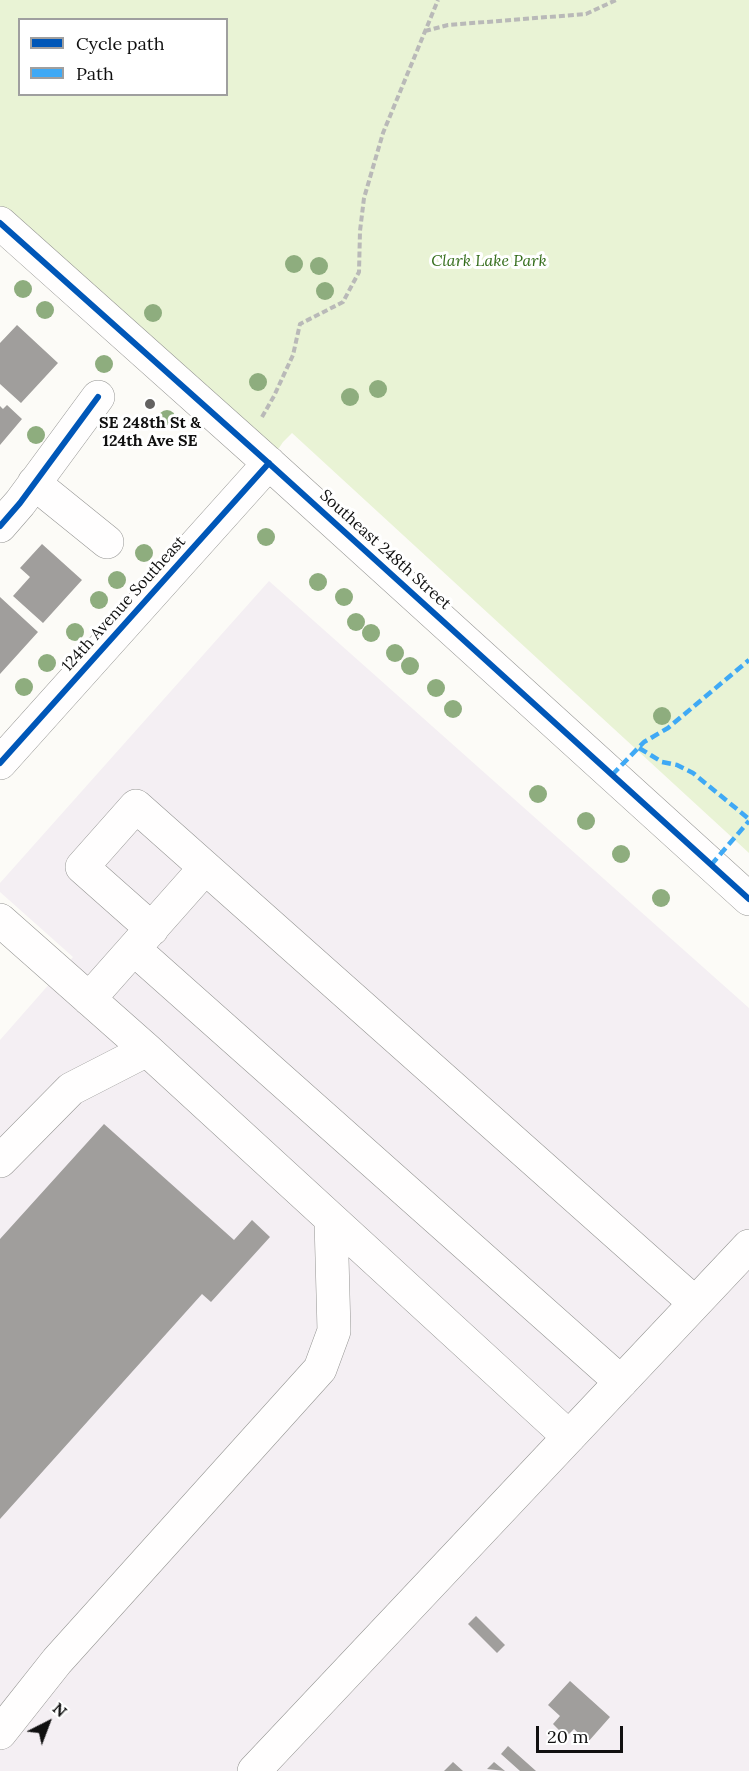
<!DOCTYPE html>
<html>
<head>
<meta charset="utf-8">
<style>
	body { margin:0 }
	#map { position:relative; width:749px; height:1771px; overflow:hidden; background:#fcfbf7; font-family:Lora,serif }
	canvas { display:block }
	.legend { position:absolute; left:18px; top:18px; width:210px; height:78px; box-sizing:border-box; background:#fff; border:2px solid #9f9f9f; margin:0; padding:8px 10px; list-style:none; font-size:18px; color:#101010 }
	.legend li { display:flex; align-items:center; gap:12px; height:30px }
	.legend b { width:30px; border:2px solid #9f9f9f }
	.north { position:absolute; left:18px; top:1693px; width:60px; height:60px; -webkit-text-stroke:4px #fff; paint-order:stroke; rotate:42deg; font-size:16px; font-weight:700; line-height:24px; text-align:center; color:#101010 }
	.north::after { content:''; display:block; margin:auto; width:21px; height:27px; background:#101010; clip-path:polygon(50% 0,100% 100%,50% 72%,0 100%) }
	.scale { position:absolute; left:536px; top:1726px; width:87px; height:27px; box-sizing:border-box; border:3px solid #101010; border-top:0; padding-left:8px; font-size:18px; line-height:21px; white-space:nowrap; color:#101010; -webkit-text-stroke:4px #fff; paint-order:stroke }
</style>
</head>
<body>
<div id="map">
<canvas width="749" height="1771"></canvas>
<ul class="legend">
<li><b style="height:8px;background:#0057b8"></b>Cycle path</li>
<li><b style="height:8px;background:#3fa9f5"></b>Path</li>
</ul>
<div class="north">N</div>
<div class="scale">20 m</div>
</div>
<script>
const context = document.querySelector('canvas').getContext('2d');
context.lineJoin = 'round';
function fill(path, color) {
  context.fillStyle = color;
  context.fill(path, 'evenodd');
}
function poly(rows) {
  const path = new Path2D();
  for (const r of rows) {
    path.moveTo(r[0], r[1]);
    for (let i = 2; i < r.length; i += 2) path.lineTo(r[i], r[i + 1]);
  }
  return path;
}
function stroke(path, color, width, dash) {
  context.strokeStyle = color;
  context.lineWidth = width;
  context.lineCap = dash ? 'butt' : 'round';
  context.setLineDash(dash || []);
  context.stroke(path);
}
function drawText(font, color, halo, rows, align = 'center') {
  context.font = font + ' Lora,serif';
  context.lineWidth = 6;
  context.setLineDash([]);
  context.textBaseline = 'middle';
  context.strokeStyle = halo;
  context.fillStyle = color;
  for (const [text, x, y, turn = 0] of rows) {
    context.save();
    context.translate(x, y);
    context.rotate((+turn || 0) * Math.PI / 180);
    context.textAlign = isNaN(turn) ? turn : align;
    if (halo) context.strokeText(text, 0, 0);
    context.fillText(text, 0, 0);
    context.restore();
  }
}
const industrial = poly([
	[269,581,749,1008,749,1771,0,1771,0,1040,73,957,0,892,0,883]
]);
const green = poly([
	[0,0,749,0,749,853,292,433,283,442,269,463,0,223],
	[20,20,226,20,226,94,20,94]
]);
const building = poly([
	[17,325,58,363,21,403,0,384,0,343],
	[7,405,22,419,0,445,0,406,3,409],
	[42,544,82,580,43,623,13,596,30,577,20,568],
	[0,597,38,632,0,674],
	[104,1124,234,1240,252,1220,270,1237,211,1302,202,1294,0,1519,0,1239],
	[476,1616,505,1645,497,1653,468,1624],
	[570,1681,610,1717,588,1742,574,1729,566,1737,553,1724,560,1716,548,1705],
	[508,1746,536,1771,520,1771,501,1754],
	[453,1762,463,1771,444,1771],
	[494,1762,505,1771,487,1769]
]);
const path = poly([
	[425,31,448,25,586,14,616,0],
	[262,417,274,396,293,355,300,324,343,302,359,272,360,231,364,198,383,133,438,0]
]);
const minor = poly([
	[0,223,273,467,749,899],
	[34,483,107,542],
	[0,526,20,503,98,397],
	[0,763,269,463],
	[0,920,147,1050,569,1437],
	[152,929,82,867,136,806,695,1303],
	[134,949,621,1382],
	[89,999,205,868],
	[0,1161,71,1089,147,1050],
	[0,1733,57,1661,320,1369,334,1331,331,1221],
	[254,1771,749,1246]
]);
const quiet = poly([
	[639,748,662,762,677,765,693,773,749,819],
	[612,775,644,742,668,728,749,660],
	[711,865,749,821]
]);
const cycleway = poly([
	[0,223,273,467,749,899],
	[0,526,20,503,98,397],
	[0,763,269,463]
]);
const trees = [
	[294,264],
	[319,266],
	[23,289],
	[325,291],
	[45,310],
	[153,313],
	[104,364],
	[258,382],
	[378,389],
	[350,397],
	[167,419],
	[36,435],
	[266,537],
	[144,553],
	[117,580],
	[318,582],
	[344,597],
	[99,600],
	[356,622],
	[75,632],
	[371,633],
	[395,653],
	[47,663],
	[410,666],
	[24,687],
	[436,688],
	[453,709],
	[662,716],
	[538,794],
	[586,821],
	[621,854],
	[661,898]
];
const markers = [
	[150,404,6,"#636261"]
];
const parkNames = [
	["Clark Lake Park",489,261]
];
const poiNames = [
	["SE 248th St &",150,423],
	["124th Ave SE",150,441]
];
const streetNames = [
	["Southeast 248th Street",385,550,42],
	["124th Avenue Southeast",124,604,-48]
];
fill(industrial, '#f4eff3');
fill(green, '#e9f3d5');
fill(building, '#a09e9c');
stroke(minor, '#969694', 34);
stroke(path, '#b9b9b8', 4, [6, 3]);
stroke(minor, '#fffefe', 33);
stroke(quiet, '#3fa9f5', 4.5, [9, 4.5]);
stroke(cycleway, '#0057b8', 6);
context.fillStyle = '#8ead7e';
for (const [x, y] of trees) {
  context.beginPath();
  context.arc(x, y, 9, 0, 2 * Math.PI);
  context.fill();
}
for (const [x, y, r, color] of markers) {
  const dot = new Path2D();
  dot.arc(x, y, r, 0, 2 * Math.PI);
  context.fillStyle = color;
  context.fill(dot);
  stroke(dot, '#fff', 2);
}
drawText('italic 16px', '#346d1b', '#fff', parkNames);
drawText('bold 16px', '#101010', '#fff', poiNames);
drawText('16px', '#101010', '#fff', streetNames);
</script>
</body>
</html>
